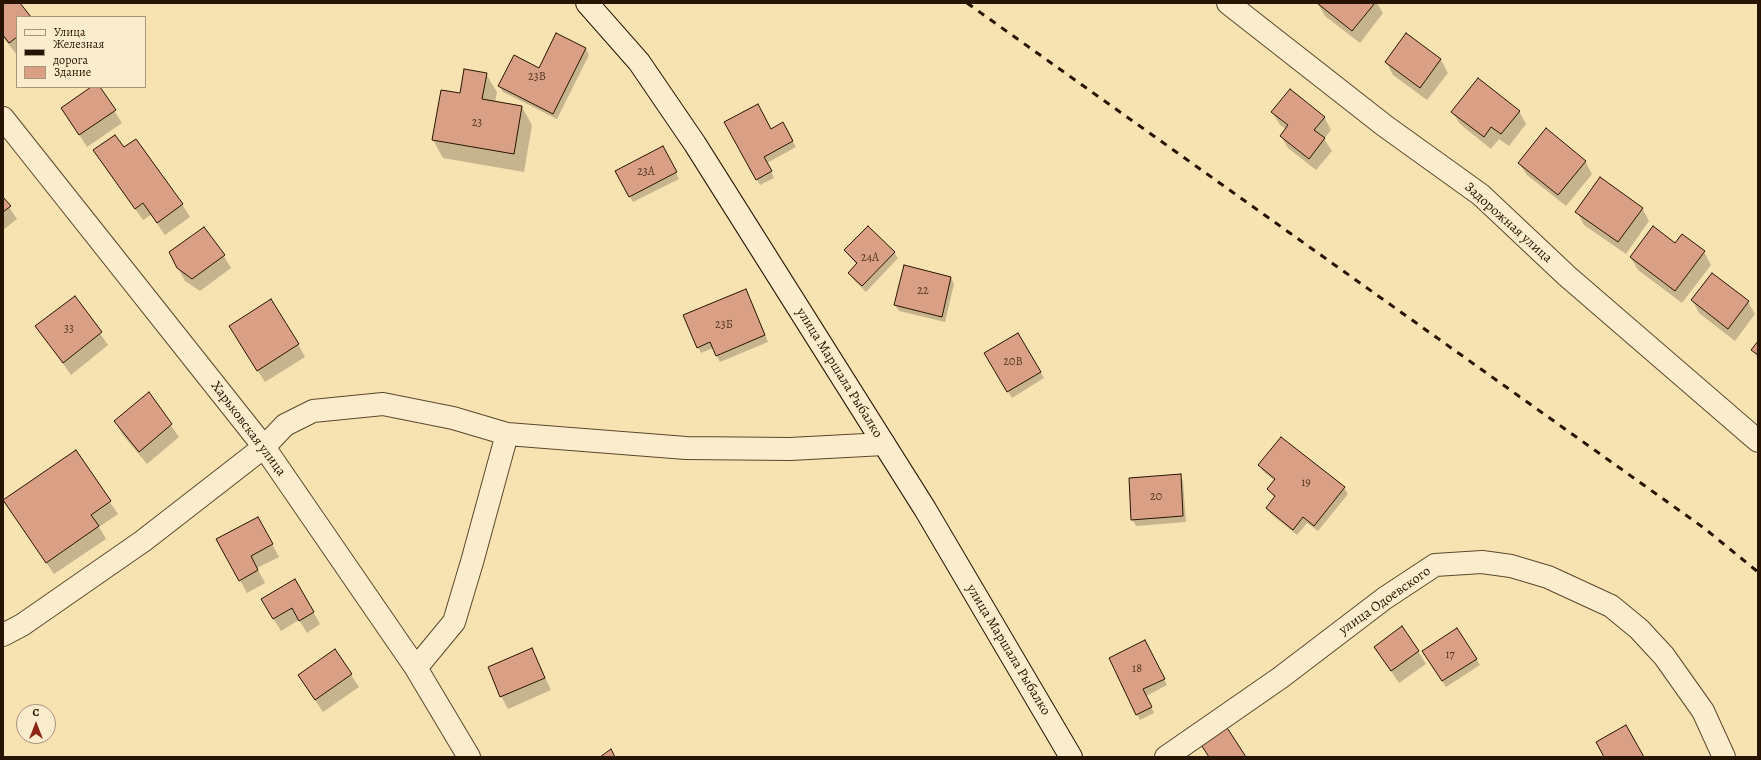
<!DOCTYPE html>
<html>
<head>
<meta charset="utf-8">
<style>
	body { margin:0 }
	#map { position:relative; width:1761px; height:760px; overflow:hidden; background:#f7e2b1; font-family:Alegreya,serif }
	canvas { display:block }
	.frame { position:absolute; inset:0; border:4px solid #271400; pointer-events:none }
	.legend { position:absolute; left:16px; top:16px; width:130px; height:72px; box-sizing:border-box; background:#faeccc; border:1px solid #a6967a; margin:0; padding:5px 7px; list-style:none; font-size:12px; color:#271400 }
	.legend li { display:flex; align-items:center; gap:8px; height:20px }
	.legend b { width:20px; border:1px solid #a6967a }
	.north { position:absolute; left:16px; top:704px; width:40px; height:40px; box-sizing:border-box; background:#faeccc; border:1px solid #a6967a; border-radius:50%; rotate:0deg; font-size:11px; font-weight:700; line-height:16px; text-align:center; color:#271400 }
	.north::after { content:''; display:block; margin:auto; width:14px; height:18px; background:#8f2418; clip-path:polygon(50% 0,100% 100%,50% 72%,0 100%) }
</style>
</head>
<body>
<div id="map">
<canvas width="1761" height="760"></canvas>
<div class="frame"></div>
<ul class="legend">
<li><b style="height:5px;background:#faeccc"></b>Улица</li>
<li><b style="height:5px;background:#271400"></b>Железная дорога</li>
<li><b style="height:11px;background:#daa086"></b>Здание</li>
</ul>
<div class="north">С</div>
</div>
<script>
const context = document.querySelector('canvas').getContext('2d');
context.lineJoin = 'round';
function fill(path, color) {
  context.fillStyle = color;
  context.fill(path, 'evenodd');
}
function poly(rows) {
  const path = new Path2D();
  for (const r of rows) {
    path.moveTo(r[0], r[1]);
    for (let i = 2; i < r.length; i += 2) path.lineTo(r[i], r[i + 1]);
  }
  return path;
}
function stroke(path, color, width, dash) {
  context.strokeStyle = color;
  context.lineWidth = width;
  context.lineCap = dash ? 'butt' : 'round';
  context.setLineDash(dash || []);
  context.stroke(path);
}
function drawText(font, color, halo, rows, align = 'center') {
  context.font = font + ' Alegreya,serif';
  context.lineWidth = 3.5;
  context.setLineDash([]);
  context.textBaseline = 'middle';
  context.strokeStyle = halo;
  context.fillStyle = color;
  for (const [text, x, y, turn = 0] of rows) {
    context.save();
    context.translate(x, y);
    context.rotate((+turn || 0) * Math.PI / 180);
    context.textAlign = isNaN(turn) ? turn : align;
    if (halo) context.strokeText(text, 0, 0);
    context.fillText(text, 0, 0);
    context.restore();
  }
}
const shadow = poly([
	[3,3,19,3,30,17,17,17,17,55,3,37],
	[1377,3,1383,13,1360,43,1325,16,1318,4],
	[556,34,586,49,589,55,557,119,503,92,499,86,539,69],
	[1406,35,1441,60,1448,73,1427,100,1393,75,1386,62],
	[486,74,497,92,495,102,522,107,532,125,524,172,443,158,433,140,461,95],
	[93,87,99,87,122,123,87,147,62,108],
	[1519,111,1526,124,1509,146,1499,139,1491,149,1460,124,1452,112],
	[1272,112,1324,117,1331,130,1324,139,1332,151,1316,170,1288,148,1281,136,1286,129,1280,125],
	[726,123,771,130,783,124,796,147,767,163,774,178,760,185],
	[124,149,182,204,190,217,165,235,151,215,143,220,94,151],
	[666,153,679,179,633,202,616,172],
	[1585,161,1592,174,1566,206,1527,175,1519,163],
	[3,198,17,219,3,230],
	[1642,208,1649,221,1626,254,1584,225,1577,212],
	[1675,244,1704,252,1711,265,1682,303,1638,270,1631,258],
	[845,251,894,252,898,258,866,292,853,279,849,273,857,265],
	[224,256,231,268,200,291,185,281,178,268],
	[951,278,954,284,945,322,899,311,895,305],
	[749,296,768,342,720,362,713,348,701,353,698,347],
	[75,298,108,345,71,375,37,326],
	[1692,300,1748,302,1755,314,1735,341,1699,313],
	[230,327,298,344,305,357,265,382],
	[1018,334,1044,378,1012,398,985,353],
	[1758,343,1758,359,1753,350],
	[148,393,179,437,147,464,122,434,115,421],
	[75,451,118,514,99,527,106,539,54,574,4,501],
	[1259,465,1344,488,1348,494,1318,531,1307,523,1297,535,1271,514,1267,508,1275,498,1268,490,1275,481,1263,471],
	[1180,475,1183,481,1186,522,1136,526,1132,519],
	[265,531,279,557,257,568,265,583,247,593,218,540],
	[295,580,320,624,307,633,299,620,281,631,262,600],
	[1375,647,1418,651,1426,664,1399,683],
	[1148,648,1167,685,1146,696,1154,713,1140,720,1137,714],
	[532,650,551,690,508,709,501,696],
	[335,651,359,687,323,712,299,676],
	[1427,657,1476,659,1480,665,1446,687]
]);
const building = poly([
	[3,3,20,3,31,17,17,17,17,37,9,43,3,35,3,3],
	[1317,3,1375,3,1352,31,1317,3],
	[556,33,586,48,553,114,498,86,514,55,539,68,556,33],
	[1406,33,1441,59,1420,88,1385,62,1406,33],
	[464,69,487,73,482,99,522,106,514,154,432,140,441,90,460,93,464,69],
	[1478,78,1520,111,1501,134,1491,127,1484,137,1451,112,1478,78],
	[91,87,100,87,116,110,79,135,61,108,91,87],
	[1290,89,1325,117,1314,130,1325,138,1309,159,1280,136,1288,125,1271,112,1290,89],
	[758,104,771,129,783,122,793,141,764,157,772,171,756,180,724,122,758,104],
	[1546,128,1586,161,1558,195,1518,163,1546,128],
	[115,135,124,147,136,139,183,204,157,223,143,203,135,209,93,150,115,135],
	[663,146,677,172,629,197,615,171,663,146],
	[1600,177,1643,208,1618,242,1575,212,1600,177],
	[3,197,11,206,3,212,3,197],
	[868,226,895,252,862,286,848,273,857,263,844,250,868,226],
	[1653,226,1675,243,1682,234,1705,251,1675,291,1630,257,1653,226],
	[204,227,225,255,192,279,177,268,169,252,204,227],
	[904,265,951,277,942,317,894,305,904,265],
	[1712,273,1749,301,1728,329,1691,300,1712,273],
	[746,289,765,335,716,356,710,342,697,348,683,315,746,289],
	[75,296,102,332,63,363,35,326,75,296],
	[271,299,299,344,257,371,229,326,271,299],
	[1018,333,1041,372,1007,392,984,353,1018,333],
	[1758,341,1758,355,1751,350,1758,341],
	[149,392,172,424,139,452,114,421,149,392],
	[1281,437,1345,487,1314,526,1303,517,1293,530,1266,508,1275,496,1267,489,1275,479,1258,465,1281,437],
	[76,450,111,501,91,515,99,526,46,563,3,500,76,450],
	[1181,474,1183,516,1131,520,1129,478,1181,474],
	[258,517,273,544,251,556,258,570,239,581,216,539,258,517],
	[295,579,314,612,299,621,292,608,273,619,261,599,295,579],
	[1402,626,1419,651,1391,671,1374,647,1402,626],
	[1457,628,1477,659,1442,681,1422,651,1457,628],
	[1145,640,1165,679,1143,689,1152,707,1136,715,1109,658,1145,640],
	[532,648,545,678,500,697,488,667,532,648],
	[335,649,352,674,315,700,298,675,335,649],
	[1224,723,1246,757,1209,757,1198,740,1224,723],
	[1626,725,1644,757,1604,757,1596,742,1626,725],
	[611,749,615,757,600,757,611,749]
]);
const street = poly([
	[1228,3,1385,126,1481,195,1567,276,1758,441],
	[3,118,264,447,416,668,469,757],
	[3,635,22,625,143,541,264,447,285,425,313,411,383,404,453,418,507,434,686,448,790,449,884,444],
	[416,668,454,622,472,562,507,434],
	[1166,757,1280,678,1385,598,1435,565,1482,562,1511,566,1548,577,1611,606,1639,629,1664,656,1703,711,1724,757]
]);
const secondary = poly([
	[587,3,639,62,695,144,925,509,1071,757]
]);
const rail = poly([
	[967,3,1704,528,1758,572]
]);
const numberNames = [
	["23В",537,77],
	["23",477,123],
	["23А",646,172],
	["24А",870,258],
	["22",923,291],
	["23Б",724,325],
	["33",69,329],
	["20В",1013,362],
	["19",1306,483],
	["20",1156,497],
	["17",1450,655],
	["18",1137,669]
];
const streetNames = [
	["Задорожная улица",1508,223,42],
	["улица Маршала Рыбалко",839,373,58],
	["Харьковская улица",248,429,53],
	["улица Одоевского",1385,601,-35],
	["улица Маршала Рыбалко",1008,650,59]
];
fill(shadow, '#0003');
fill(building, '#daa086');
stroke(building, '#271400', 1);
stroke(street, '#5b482c', 24);
stroke(secondary, '#271400', 24);
stroke(street, '#faeccc', 22);
stroke(secondary, '#faeccc', 22);
stroke(rail, '#271400', 3, [7, 7]);
drawText('12px', '#543722', null, numberNames);
drawText('14px', '#271400', '#faeccc', streetNames);
</script>
</body>
</html>
